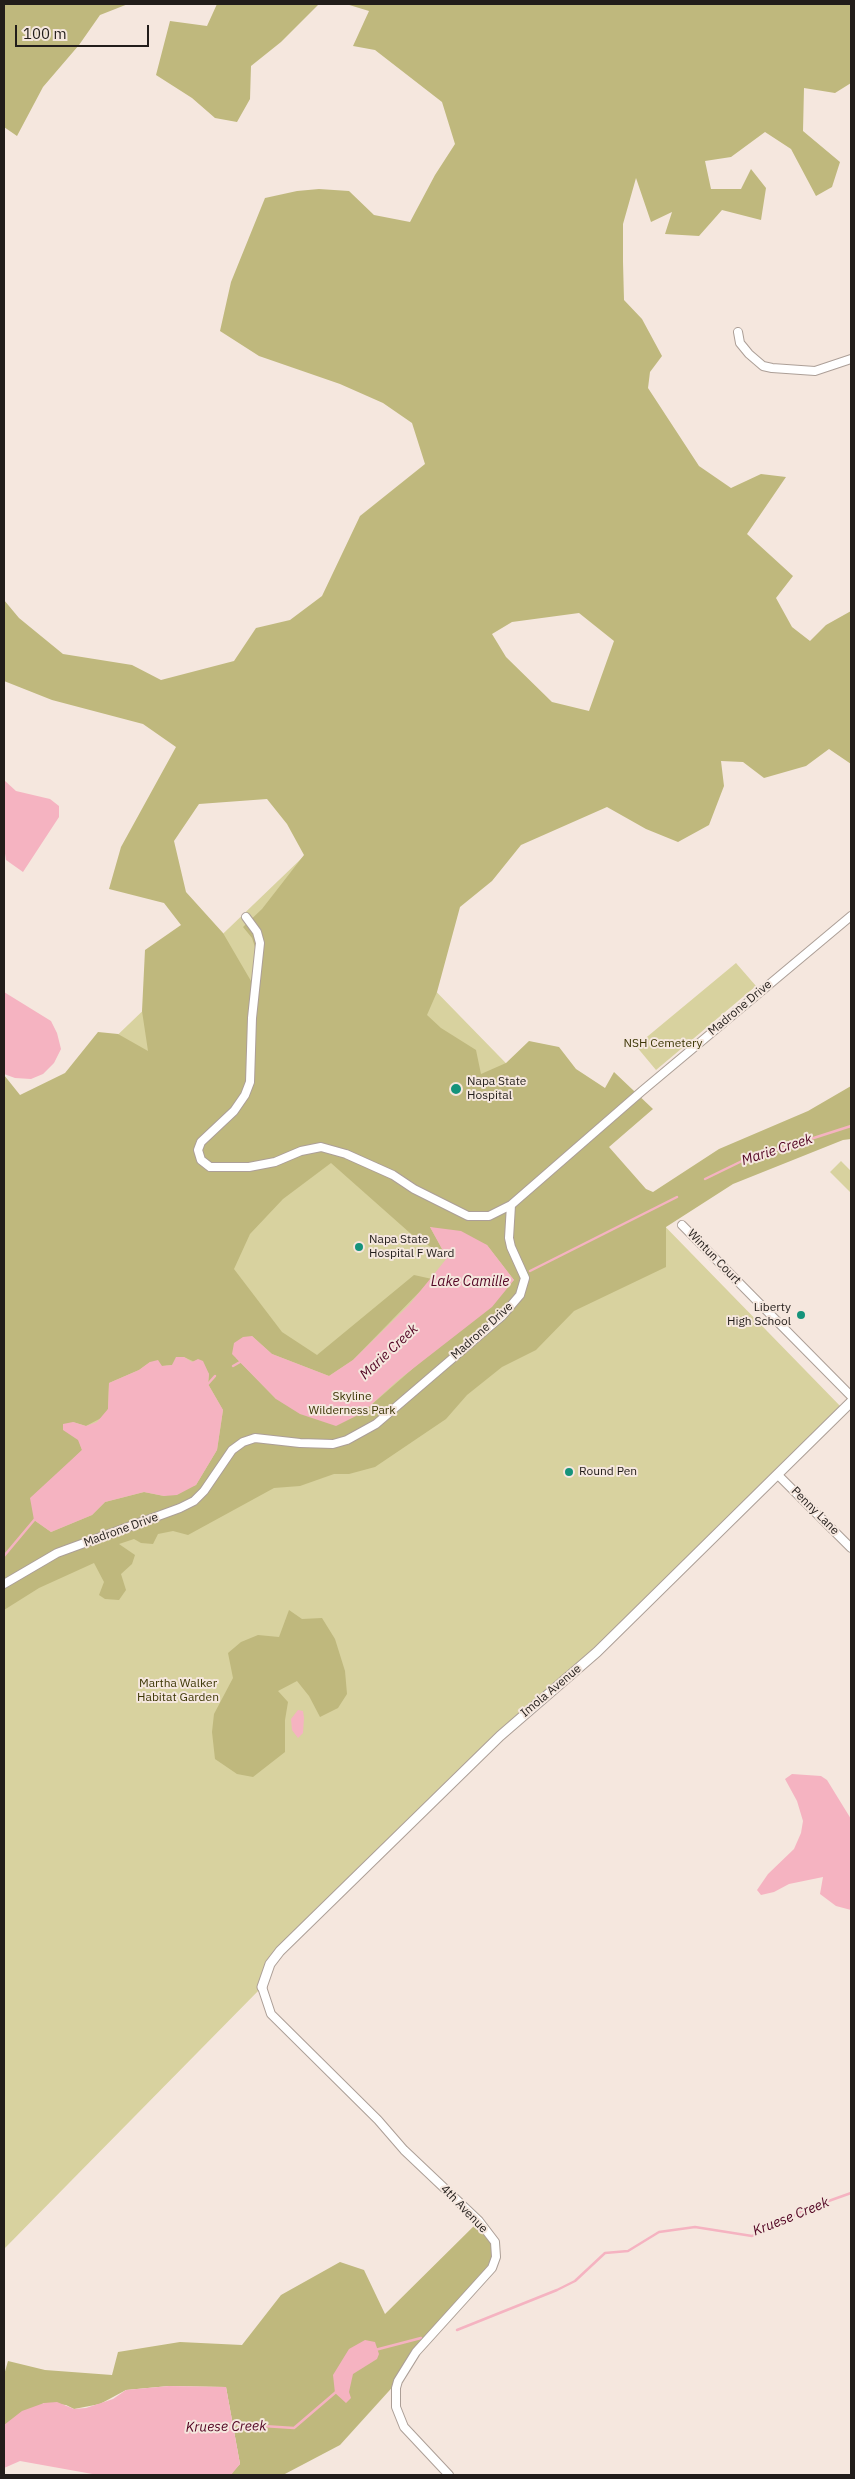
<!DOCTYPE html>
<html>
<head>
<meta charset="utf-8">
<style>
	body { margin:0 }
	#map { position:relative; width:855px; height:2479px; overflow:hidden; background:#f5e7de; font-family:"IBM Plex Sans",sans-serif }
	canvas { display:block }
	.frame { position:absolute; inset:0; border:5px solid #221d1a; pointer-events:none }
	.scale { position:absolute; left:15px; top:25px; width:134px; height:22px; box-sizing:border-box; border:2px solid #221d1a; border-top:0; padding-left:6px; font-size:15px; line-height:18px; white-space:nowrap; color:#221d1a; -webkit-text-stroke:4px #f5e7de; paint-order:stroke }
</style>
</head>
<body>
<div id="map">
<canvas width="855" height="2479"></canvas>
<div class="frame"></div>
<div class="scale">100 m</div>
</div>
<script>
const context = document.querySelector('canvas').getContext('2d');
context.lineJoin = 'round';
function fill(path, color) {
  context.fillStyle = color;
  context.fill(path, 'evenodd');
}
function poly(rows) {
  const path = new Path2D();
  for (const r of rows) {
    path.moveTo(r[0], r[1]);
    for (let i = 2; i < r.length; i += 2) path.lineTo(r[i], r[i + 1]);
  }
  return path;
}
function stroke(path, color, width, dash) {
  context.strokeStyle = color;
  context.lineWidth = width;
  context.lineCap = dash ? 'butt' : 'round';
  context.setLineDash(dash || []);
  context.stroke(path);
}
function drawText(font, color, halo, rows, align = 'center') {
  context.font = font + ' "IBM Plex Sans",sans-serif';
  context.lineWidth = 4;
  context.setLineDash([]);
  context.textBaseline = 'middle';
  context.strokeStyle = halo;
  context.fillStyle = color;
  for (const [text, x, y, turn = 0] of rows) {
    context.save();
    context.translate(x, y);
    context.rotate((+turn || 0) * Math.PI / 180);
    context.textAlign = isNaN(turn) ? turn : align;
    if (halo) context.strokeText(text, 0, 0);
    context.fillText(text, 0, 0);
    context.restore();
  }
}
const green = poly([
	[304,856,844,1410,280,1951,262,1987,4,2249,4,1144],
	[736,963,756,986,656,1070,636,1046],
	[841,1161,851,1171,851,1193,830,1172]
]);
const forest = poly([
	[4,4,128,4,100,15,79,45,43,87,17,136,4,127],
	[217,4,319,4,281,42,251,66,250,99,237,122,215,118,192,98,156,75,170,21,207,26],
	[346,4,851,4,851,83,835,93,804,88,803,131,840,162,832,187,816,196,791,149,765,132,731,157,705,161,711,189,741,189,751,169,766,188,761,220,722,210,699,236,665,234,672,212,651,222,636,178,623,224,623,262,624,300,642,319,662,356,650,372,648,388,699,466,731,488,761,474,786,477,747,534,793,576,776,598,792,627,810,641,826,625,851,611,851,764,829,749,806,766,764,778,743,762,721,761,724,786,709,825,678,842,646,829,607,807,521,845,492,881,460,907,437,992,427,1015,441,1028,476,1050,481,1074,506,1063,529,1041,559,1047,576,1069,605,1088,614,1072,653,1109,609,1147,646,1189,653,1192,719,1149,808,1111,851,1086,851,1139,843,1140,733,1184,666,1227,666,1267,574,1311,536,1350,502,1367,467,1395,446,1419,375,1467,349,1474,334,1474,300,1486,274,1488,188,1535,173,1531,158,1534,153,1544,141,1543,134,1539,119,1544,135,1555,132,1564,121,1574,126,1590,119,1600,105,1599,99,1595,104,1582,94,1563,39,1588,4,1610,4,1075,20,1095,65,1073,98,1032,118,1034,148,1051,142,1011,145,950,181,925,164,903,109,889,121,847,176,747,143,724,52,700,4,681,4,600,19,618,63,654,132,665,161,680,234,661,256,628,290,620,322,596,360,516,425,464,412,423,383,403,340,384,259,356,220,331,231,282,265,198,297,191,319,189,349,191,374,215,410,222,435,175,455,144,442,102,375,50,353,46,369,11],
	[579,613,614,641,589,711,552,702,506,657,492,634,512,622],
	[267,799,287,824,304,855,262,909,243,927,252,938,257,953,251,981,223,933,186,892,174,841,199,804],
	[331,1163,410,1233,447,1258,430,1227,487,1245,514,1280,362,1413,276,1399,236,1358,252,1336,272,1354,329,1376,353,1360,432,1279,414,1275,317,1355,282,1332,234,1269,250,1234,283,1199],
	[184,1357,203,1366,209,1374,208,1384,223,1410,217,1450,196,1485,164,1496,144,1492,105,1502,92,1515,51,1532,34,1520,70,1462,82,1450,73,1422,86,1426,105,1416,108,1409,109,1383,139,1370,150,1362,162,1366,172,1365],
	[289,1610,302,1619,322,1618,335,1639,345,1671,347,1694,338,1708,320,1717,309,1696,297,1681,278,1691,288,1702,285,1720,285,1752,253,1777,237,1774,215,1759,212,1732,214,1714,233,1678,228,1653,241,1642,258,1635,279,1637],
	[479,2221,495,2242,496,2257,416,2352,398,2381,340,2445,283,2475,229,2475,240,2464,226,2387,169,2386,126,2390,100,2404,74,2409,66,2405,44,2403,4,2430,4,2375,8,2361,45,2370,112,2375,118,2352,180,2342,242,2345,281,2295,340,2262,364,2270,385,2314]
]);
const water = poly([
	[4,780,16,791,50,799,59,806,59,817,23,872,6,860,4,847],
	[4,992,51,1021,57,1033,61,1049,54,1063,43,1074,31,1079,15,1078,4,1074],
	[430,1227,461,1231,487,1245,514,1280,492,1307,397,1381,362,1413,336,1426,300,1414,276,1399,232,1354,234,1343,243,1337,252,1336,272,1354,329,1376,353,1360,409,1305,447,1258],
	[176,1357,184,1357,192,1362,198,1359,203,1361,209,1374,208,1384,223,1410,217,1450,196,1485,177,1495,164,1496,144,1492,105,1502,92,1515,51,1532,34,1520,30,1498,82,1450,78,1440,63,1430,63,1424,73,1422,86,1426,97,1422,108,1409,109,1383,139,1370,150,1362,158,1360,162,1366,172,1365],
	[298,1710,303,1711,304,1718,303,1733,298,1738,292,1730,291,1719],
	[792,1774,821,1776,827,1780,851,1819,851,1910,836,1906,820,1894,823,1877,789,1884,774,1892,761,1895,757,1890,768,1874,794,1849,801,1833,803,1821,797,1801,785,1779],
	[365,2340,375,2342,379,2354,377,2359,353,2374,349,2392,351,2398,346,2403,335,2393,333,2375,349,2349],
	[169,2386,226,2387,240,2464,231,2475,98,2475,20,2461,4,2468,4,2425,22,2411,44,2403,57,2402,74,2409,86,2408,113,2399,126,2390]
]);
const stream = poly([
	[705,1179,742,1161,851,1126],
	[530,1271,677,1197],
	[233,1366,240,1362],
	[207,1385,215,1376],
	[4,1556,35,1519],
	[457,2330,557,2290,575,2281,605,2253,628,2251,659,2232,695,2227,752,2236,809,2208,851,2193],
	[375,2350,421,2338],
	[232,2424,294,2428,336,2392]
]);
const minor = poly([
	[738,332,740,343,749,354,763,366,772,368,815,371,851,359],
	[246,917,257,932,260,943,252,1018,250,1082,245,1095,234,1111,201,1142,198,1150,201,1160,210,1167,249,1167,275,1162,301,1151,321,1147,346,1154,393,1175,414,1189,468,1216,489,1216,511,1205],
	[682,1225,851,1396],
	[778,1475,851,1548],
	[4,1584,57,1553,180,1508,194,1501,204,1491,232,1450,243,1442,255,1438,300,1443,333,1444,347,1440,376,1424,502,1316,520,1295,525,1278,511,1247,509,1238,511,1205,642,1091,851,916],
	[262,1987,271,2014,378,2120,404,2150,479,2221,495,2242,496,2257,492,2268,416,2352,398,2381,396,2388,396,2407,404,2427,449,2475]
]);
const tertiary = poly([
	[262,1987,270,1964,280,1951,500,1736,597,1652,851,1402]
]);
const markers = [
	[456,1089,6,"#15937b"],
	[359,1247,5,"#15937b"],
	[801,1315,5,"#15937b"],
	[569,1472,5,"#15937b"]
];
const streetNames = [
	["Madrone Drive",740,1008,-40],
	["Wintun Court",714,1257,46],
	["Madrone Drive",482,1331,-42],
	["Penny Lane",815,1511,45],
	["Madrone Drive",121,1530,-20],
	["Imola Avenue",551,1691,-40],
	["4th Avenue",464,2209,46]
];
const parkNames = [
	["NSH Cemetery",663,1044],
	["Skyline",352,1397],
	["Wilderness Park",352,1411],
	["Martha Walker",178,1684],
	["Habitat Garden",178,1698]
];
const poiNames = [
	["Napa State",467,1082],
	["Hospital",467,1096],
	["Napa State",369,1240],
	["Hospital F Ward",369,1254],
	["Liberty",791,1308,"right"],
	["High School",791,1322,"right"],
	["Round Pen",579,1472]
];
const waterNames = [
	["Marie Creek",777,1150,-18],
	["Lake Camille",470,1282],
	["Marie Creek",389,1352,-43],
	["Kruese Creek",791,2217,-22],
	["Kruese Creek",226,2427,-1]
];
fill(green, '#d8d29f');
fill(forest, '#bfb87d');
fill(water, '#f5b3c1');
stroke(stream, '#f5b3c1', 2.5);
stroke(minor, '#ac9f97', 10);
stroke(tertiary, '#ac9f97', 11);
stroke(minor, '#fff', 8);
stroke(tertiary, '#fff', 9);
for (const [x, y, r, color] of markers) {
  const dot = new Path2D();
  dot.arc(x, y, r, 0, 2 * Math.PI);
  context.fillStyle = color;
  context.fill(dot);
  stroke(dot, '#f5e7de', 2);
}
drawText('12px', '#221d1a', '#f5e7de', streetNames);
drawText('12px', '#3d3706', '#f5e7de', parkNames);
drawText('12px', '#221d1a', '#f5e7de', poiNames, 'left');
drawText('italic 14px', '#530624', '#f5e7de', waterNames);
</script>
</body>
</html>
